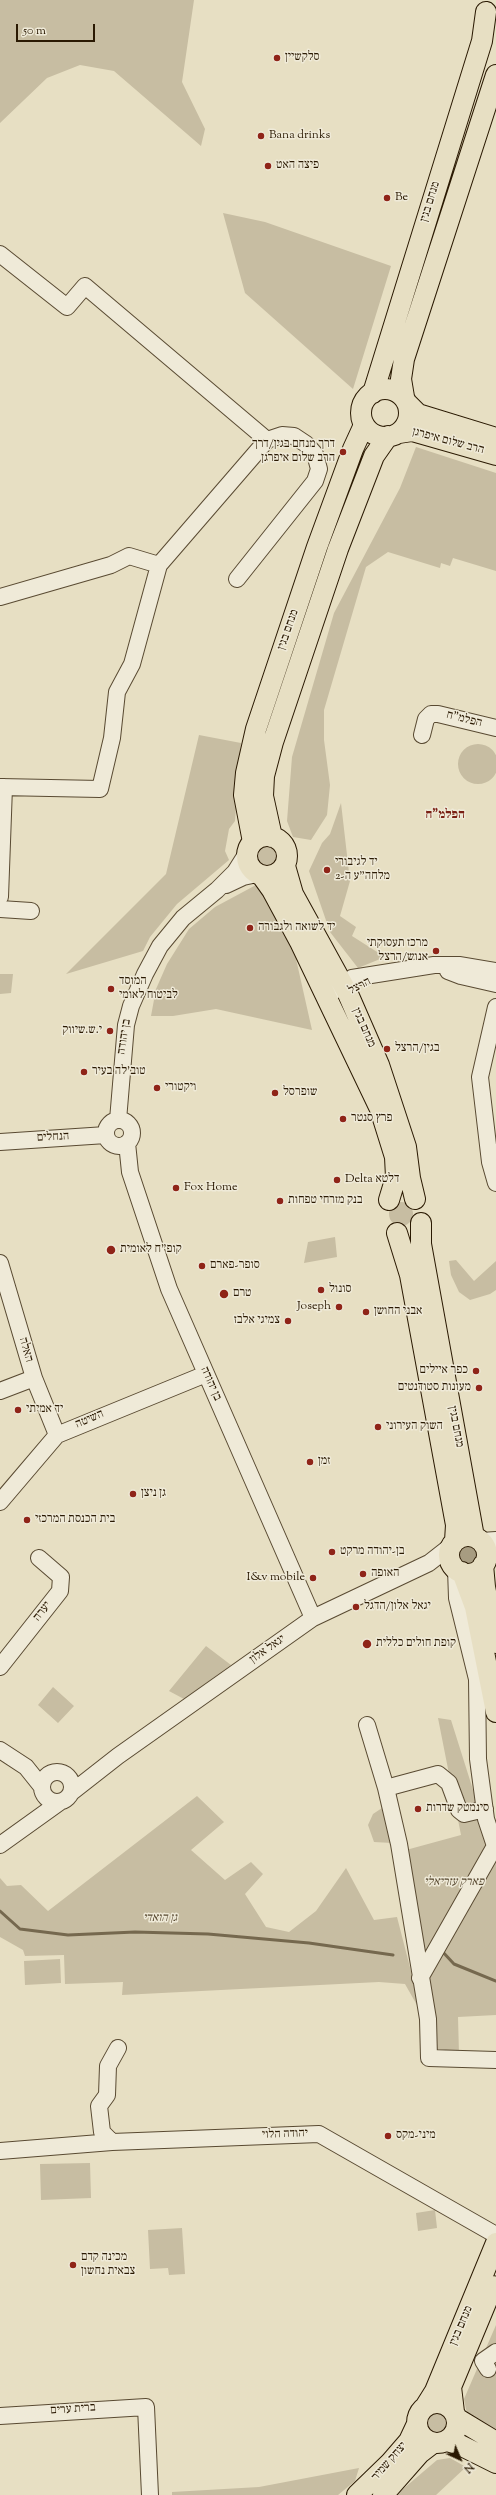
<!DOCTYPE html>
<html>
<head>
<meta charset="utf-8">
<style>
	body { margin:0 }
	#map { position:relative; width:496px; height:2495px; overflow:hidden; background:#e7dfc3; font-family:"Sorts Mill Goudy",serif }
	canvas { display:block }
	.north { position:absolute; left:440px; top:2439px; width:40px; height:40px; -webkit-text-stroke:3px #efead8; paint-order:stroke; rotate:136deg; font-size:11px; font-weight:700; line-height:16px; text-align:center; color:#2a1902 }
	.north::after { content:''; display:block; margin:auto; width:14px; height:18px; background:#2a1902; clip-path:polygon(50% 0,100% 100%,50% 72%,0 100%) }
	.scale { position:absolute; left:16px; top:24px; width:79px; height:18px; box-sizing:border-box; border:2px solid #2a1902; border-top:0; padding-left:5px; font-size:12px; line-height:14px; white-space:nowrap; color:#2a1902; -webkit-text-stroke:3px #efead8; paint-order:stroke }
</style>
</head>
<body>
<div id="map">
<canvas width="496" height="2495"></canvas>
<div class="north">N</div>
<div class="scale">50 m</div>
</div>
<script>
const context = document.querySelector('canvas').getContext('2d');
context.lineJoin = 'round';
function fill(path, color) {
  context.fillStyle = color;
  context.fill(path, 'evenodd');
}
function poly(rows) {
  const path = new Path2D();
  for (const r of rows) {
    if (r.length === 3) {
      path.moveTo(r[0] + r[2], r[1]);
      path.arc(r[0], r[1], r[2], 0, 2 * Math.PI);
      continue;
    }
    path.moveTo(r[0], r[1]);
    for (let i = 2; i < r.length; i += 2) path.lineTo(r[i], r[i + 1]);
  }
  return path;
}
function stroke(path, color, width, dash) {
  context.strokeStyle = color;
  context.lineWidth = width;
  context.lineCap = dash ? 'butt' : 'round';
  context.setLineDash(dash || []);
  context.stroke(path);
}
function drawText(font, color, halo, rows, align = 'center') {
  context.font = font + ' "Sorts Mill Goudy","Frank Ruhl Libre",serif';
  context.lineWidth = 3;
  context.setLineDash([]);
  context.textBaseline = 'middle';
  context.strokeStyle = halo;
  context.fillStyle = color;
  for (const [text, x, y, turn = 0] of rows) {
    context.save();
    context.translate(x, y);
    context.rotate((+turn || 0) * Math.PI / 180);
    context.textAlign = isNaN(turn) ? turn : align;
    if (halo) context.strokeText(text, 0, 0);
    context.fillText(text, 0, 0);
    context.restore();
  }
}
const green = poly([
	[0,0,194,0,182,82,205,129,201,146,114,71,80,65,47,78,0,123],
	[223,213,265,222,391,266,353,389,245,293],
	[416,447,496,473,496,571,453,558,450,566,441,563,440,568,388,552,366,567,324,710,324,740,330,785,327,815,311,840,293,837,287,821,292,757,334,613,400,488],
	[199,735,241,743,235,821,229,829,225,851,229,860,177,904,150,937,143,951,66,974,166,874],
	[478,764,20],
	[341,803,350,881,340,916,356,927,352,936,385,957,358,968,330,932,309,871,322,843,330,834],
	[267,858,13],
	[256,885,266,895,294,950,312,1030,216,1009,173,1016,151,1016,156,989,167,964,189,929,215,907],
	[0,974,13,974,11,993,0,994],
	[401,1214,12],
	[335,1237,337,1257,304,1263,308,1242],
	[456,1260,474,1281,496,1261,496,1290,490,1294,470,1300,459,1292,451,1275,449,1261],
	[206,1646,231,1665,184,1699,169,1691],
	[53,1687,74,1706,58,1723,38,1705],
	[438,1718,451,1720,480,1812,496,1847,496,2015,458,2017,459,2054,432,2052,406,1850,461,1835],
	[197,1796,224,1822,191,1850,225,1880,251,1862,263,1874,245,1894,266,1927,289,1932,316,1911,346,1868,374,1920,397,1917,422,2014,405,1984,379,1982,122,1995,123,1982,65,1984,64,1955,25,1956,23,1950,0,1937,0,1878,7,1886,21,1885,48,1911],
	[385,1806,392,1843,374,1842,368,1825,373,1814],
	[60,1959,61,1983,25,1985,24,1961],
	[90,2163,91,2198,41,2200,40,2164],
	[435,2210,437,2228,418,2231,416,2213],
	[182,2228,185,2274,169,2275,168,2268,150,2269,148,2230],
	[496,2325,496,2433,468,2419,464,2399],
	[439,2423,16],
	[450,2458,466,2467,436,2495,396,2495,437,2460],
	[359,2468,355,2481,338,2495,172,2495,172,2492,259,2487]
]);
const water = poly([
	[468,1556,10]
]);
const stream = poly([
	[0,1911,20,1929,68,1935,135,1932,208,1934,309,1943,393,1955],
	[441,1950,454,1964,496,1981]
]);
const minor = poly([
	[0,254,67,307,85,286,267,440],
	[0,597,111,565,129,556,159,565],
	[422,735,426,719,431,714,438,714,496,728],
	[0,787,100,789,112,738,117,692,132,664,159,565,267,440,282,435,294,436,306,444,315,454,319,469,315,481,237,579],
	[226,885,243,877,257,874],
	[0,897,4,787],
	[0,909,31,911],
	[448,971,461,976,496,984],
	[334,991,352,978,434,965,459,965,496,971],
	[496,1007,480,1077,490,1162,496,1183],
	[119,1133,13],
	[118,1120,126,1025,131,1006,145,974,160,946,183,918,217,890,235,872,247,853],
	[0,1142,106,1135],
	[127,1143,130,1172,169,1289,313,1618],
	[0,1263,34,1378,57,1435],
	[0,1391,34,1378],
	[0,1502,57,1435,206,1374],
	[481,1541,496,1540],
	[487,1556,496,1550],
	[0,1667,60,1591,61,1577,39,1558],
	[367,1725,386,1788,399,1844,428,2019,429,2058,496,2060],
	[0,1750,26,1767,42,1787],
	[57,1787,15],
	[386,1788,438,1774,449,1783,459,1810,464,1814,485,1809],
	[72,1792,118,1756,313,1618,429,1563,452,1545],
	[0,1845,60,1802],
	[420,1978,495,1846,486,1819,478,1759,477,1679,457,1598,456,1569],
	[118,2048,108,2066,107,2095,99,2106,102,2132,112,2142,319,2134,496,2235],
	[0,2151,112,2142],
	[488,2369,483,2361,496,2352],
	[0,2416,146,2407,150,2495]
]);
const major = poly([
	[385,413,24],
	[373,393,482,41,486,12],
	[404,397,401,379,404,359,496,75],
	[408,404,418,414,496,438],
	[399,433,412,431,496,455],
	[267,856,20],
	[272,837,263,796,264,776,273,742,338,549,374,456,388,436],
	[253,842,244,795,246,773,256,729,317,547,353,449,364,425],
	[285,866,293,894,348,994,379,1065,406,1147,410,1178,415,1199],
	[262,876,272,890,300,942,380,1109,395,1157,396,1177,389,1200],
	[421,1223,421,1244,474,1537],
	[397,1233,410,1275,456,1525,455,1541],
	[468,1555,19],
	[483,1565,485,1587,496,1643],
	[462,1572,475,1607,496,1712],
	[437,2423,20],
	[425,2407,435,2391,496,2243],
	[454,2412,451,2387,493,2286],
	[458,2419,496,2442],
	[447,2441,460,2445,496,2463],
	[357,2495,390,2463,409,2441,417,2424],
	[383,2495,420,2453,433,2443]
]);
const markers = [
	[277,58,4,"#8f2418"],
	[261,136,4,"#8f2418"],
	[268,166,4,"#8f2418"],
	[387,198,4,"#8f2418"],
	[343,452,4,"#8f2418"],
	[327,870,4,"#8f2418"],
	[250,928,4,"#8f2418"],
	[436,951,4,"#8f2418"],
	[111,989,4,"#8f2418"],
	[110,1031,4,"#8f2418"],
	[387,1049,4,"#8f2418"],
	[84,1072,4,"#8f2418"],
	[157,1088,4,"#8f2418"],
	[275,1093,4,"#8f2418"],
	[343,1119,4,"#8f2418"],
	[337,1180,4,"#8f2418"],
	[176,1188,4,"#8f2418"],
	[280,1201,4,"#8f2418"],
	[111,1250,5,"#8f2418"],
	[202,1266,4,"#8f2418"],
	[321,1290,4,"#8f2418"],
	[224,1294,5,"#8f2418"],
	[339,1307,4,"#8f2418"],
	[366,1312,4,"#8f2418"],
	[288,1321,4,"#8f2418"],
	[476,1371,4,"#8f2418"],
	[479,1388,4,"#8f2418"],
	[18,1410,4,"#8f2418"],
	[378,1427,4,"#8f2418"],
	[310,1462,4,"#8f2418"],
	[133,1494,4,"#8f2418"],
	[27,1520,4,"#8f2418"],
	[332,1552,4,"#8f2418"],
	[363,1574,4,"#8f2418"],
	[313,1578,4,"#8f2418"],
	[356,1607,4,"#8f2418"],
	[367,1644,5,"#8f2418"],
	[418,1809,4,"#8f2418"],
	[388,2136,4,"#8f2418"],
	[73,2265,4,"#8f2418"]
];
const poiNames = [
	["סלקשיין",285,58],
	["Bana drinks",269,136],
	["פיצה האט",276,166],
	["Be",395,198],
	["דרך מנחם בגין/דרך",335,445,"right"],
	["הרב שלום איפרגן",335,459,"right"],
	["יד לגיבורי",335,863],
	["מלחה\"ע ה-2",335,877],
	["יד לשואה ולגבורה",258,928],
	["מרכז תעסוקתי",428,944,"right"],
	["אנוש/הרצל",428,958,"right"],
	["המוסד",119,982],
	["לביטוח לאומי",119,996],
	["י.ש.שיווק",102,1031,"right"],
	["בגין/הרצל",395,1049],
	["טוב'לה בעיר",92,1072],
	["ויקטורי",165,1088],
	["שופרסל",283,1093],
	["פרץ סנטר",351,1119],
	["Delta דלטא",345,1180],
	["Fox Home",184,1188],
	["בנק מזרחי טפחות",288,1201],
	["קופ\"ח לאומית",120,1250],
	["סופר-פארם",210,1266],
	["סונול",329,1290],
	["טרם",233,1294],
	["Joseph",331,1307,"right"],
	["אבני החושן",374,1312],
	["צמיגי אלבז",280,1321,"right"],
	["כפר איילים",468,1371,"right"],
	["מעונות סטודנטים",471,1388,"right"],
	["יד אמיתי",26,1410],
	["השוק העירוני",386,1427],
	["זמן",318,1462],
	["גן ניצן",141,1494],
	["בית הכנסת המרכזי",35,1520],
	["בן-יהודה מרקט",340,1552],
	["האופה",371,1574],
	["I&v mobile",305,1578,"right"],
	["יגאל אלון/הדגל",364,1607],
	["קופת חולים כללית",376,1644],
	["סינמטק שדרות",426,1809],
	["מיני-מקס",396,2136],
	["מכינה קדם",81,2258],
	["צבאית נחשון",81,2272]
];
const streetNames = [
	["מנחם בגין",431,202,-73],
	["הרב שלום איפרגן",448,442,15],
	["מנחם בגין",289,630,-71],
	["הפלמ\"ח",464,720,14],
	["הרצל",360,987,-27],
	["מנחם בגין",363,1028,66],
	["בן יהודה",125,1037,-81],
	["הנחלים",53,1138,-3],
	["האלה",25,1350,74],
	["בן יהודה",210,1384,66],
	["השיטה",90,1420,-23],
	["מנחם בגין",455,1427,79],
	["יערה",43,1612,-52],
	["יגאל אלון",268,1650,-35],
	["יהודה הלוי",285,2135,-2],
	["מנחם בגין",462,2326,-67],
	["ברית ערים",73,2410,-4],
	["יצחק שמיר",390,2462,-49]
];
const parkNames = [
	["פארק עזריאלי",454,1883],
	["גן הואדי",160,1919]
];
const neighbourhoodNames = [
	["הפלמ\"ח",445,816]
];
fill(green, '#c7bda2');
fill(water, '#a79c81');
stroke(water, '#75684e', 1);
stroke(stream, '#75684e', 3);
stroke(minor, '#594a32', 18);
stroke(major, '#2a1902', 22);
stroke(minor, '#efead8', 16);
stroke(major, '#e7dfc3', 20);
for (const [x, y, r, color] of markers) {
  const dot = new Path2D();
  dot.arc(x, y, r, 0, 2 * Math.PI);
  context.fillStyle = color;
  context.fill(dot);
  stroke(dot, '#efead8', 1.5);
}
drawText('12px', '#2a1902', '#efead8', poiNames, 'left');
drawText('12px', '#2a1902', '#efead8', streetNames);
drawText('italic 12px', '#594a32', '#efead8', parkNames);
drawText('bold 13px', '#7a1f14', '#efead8', neighbourhoodNames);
</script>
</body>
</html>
